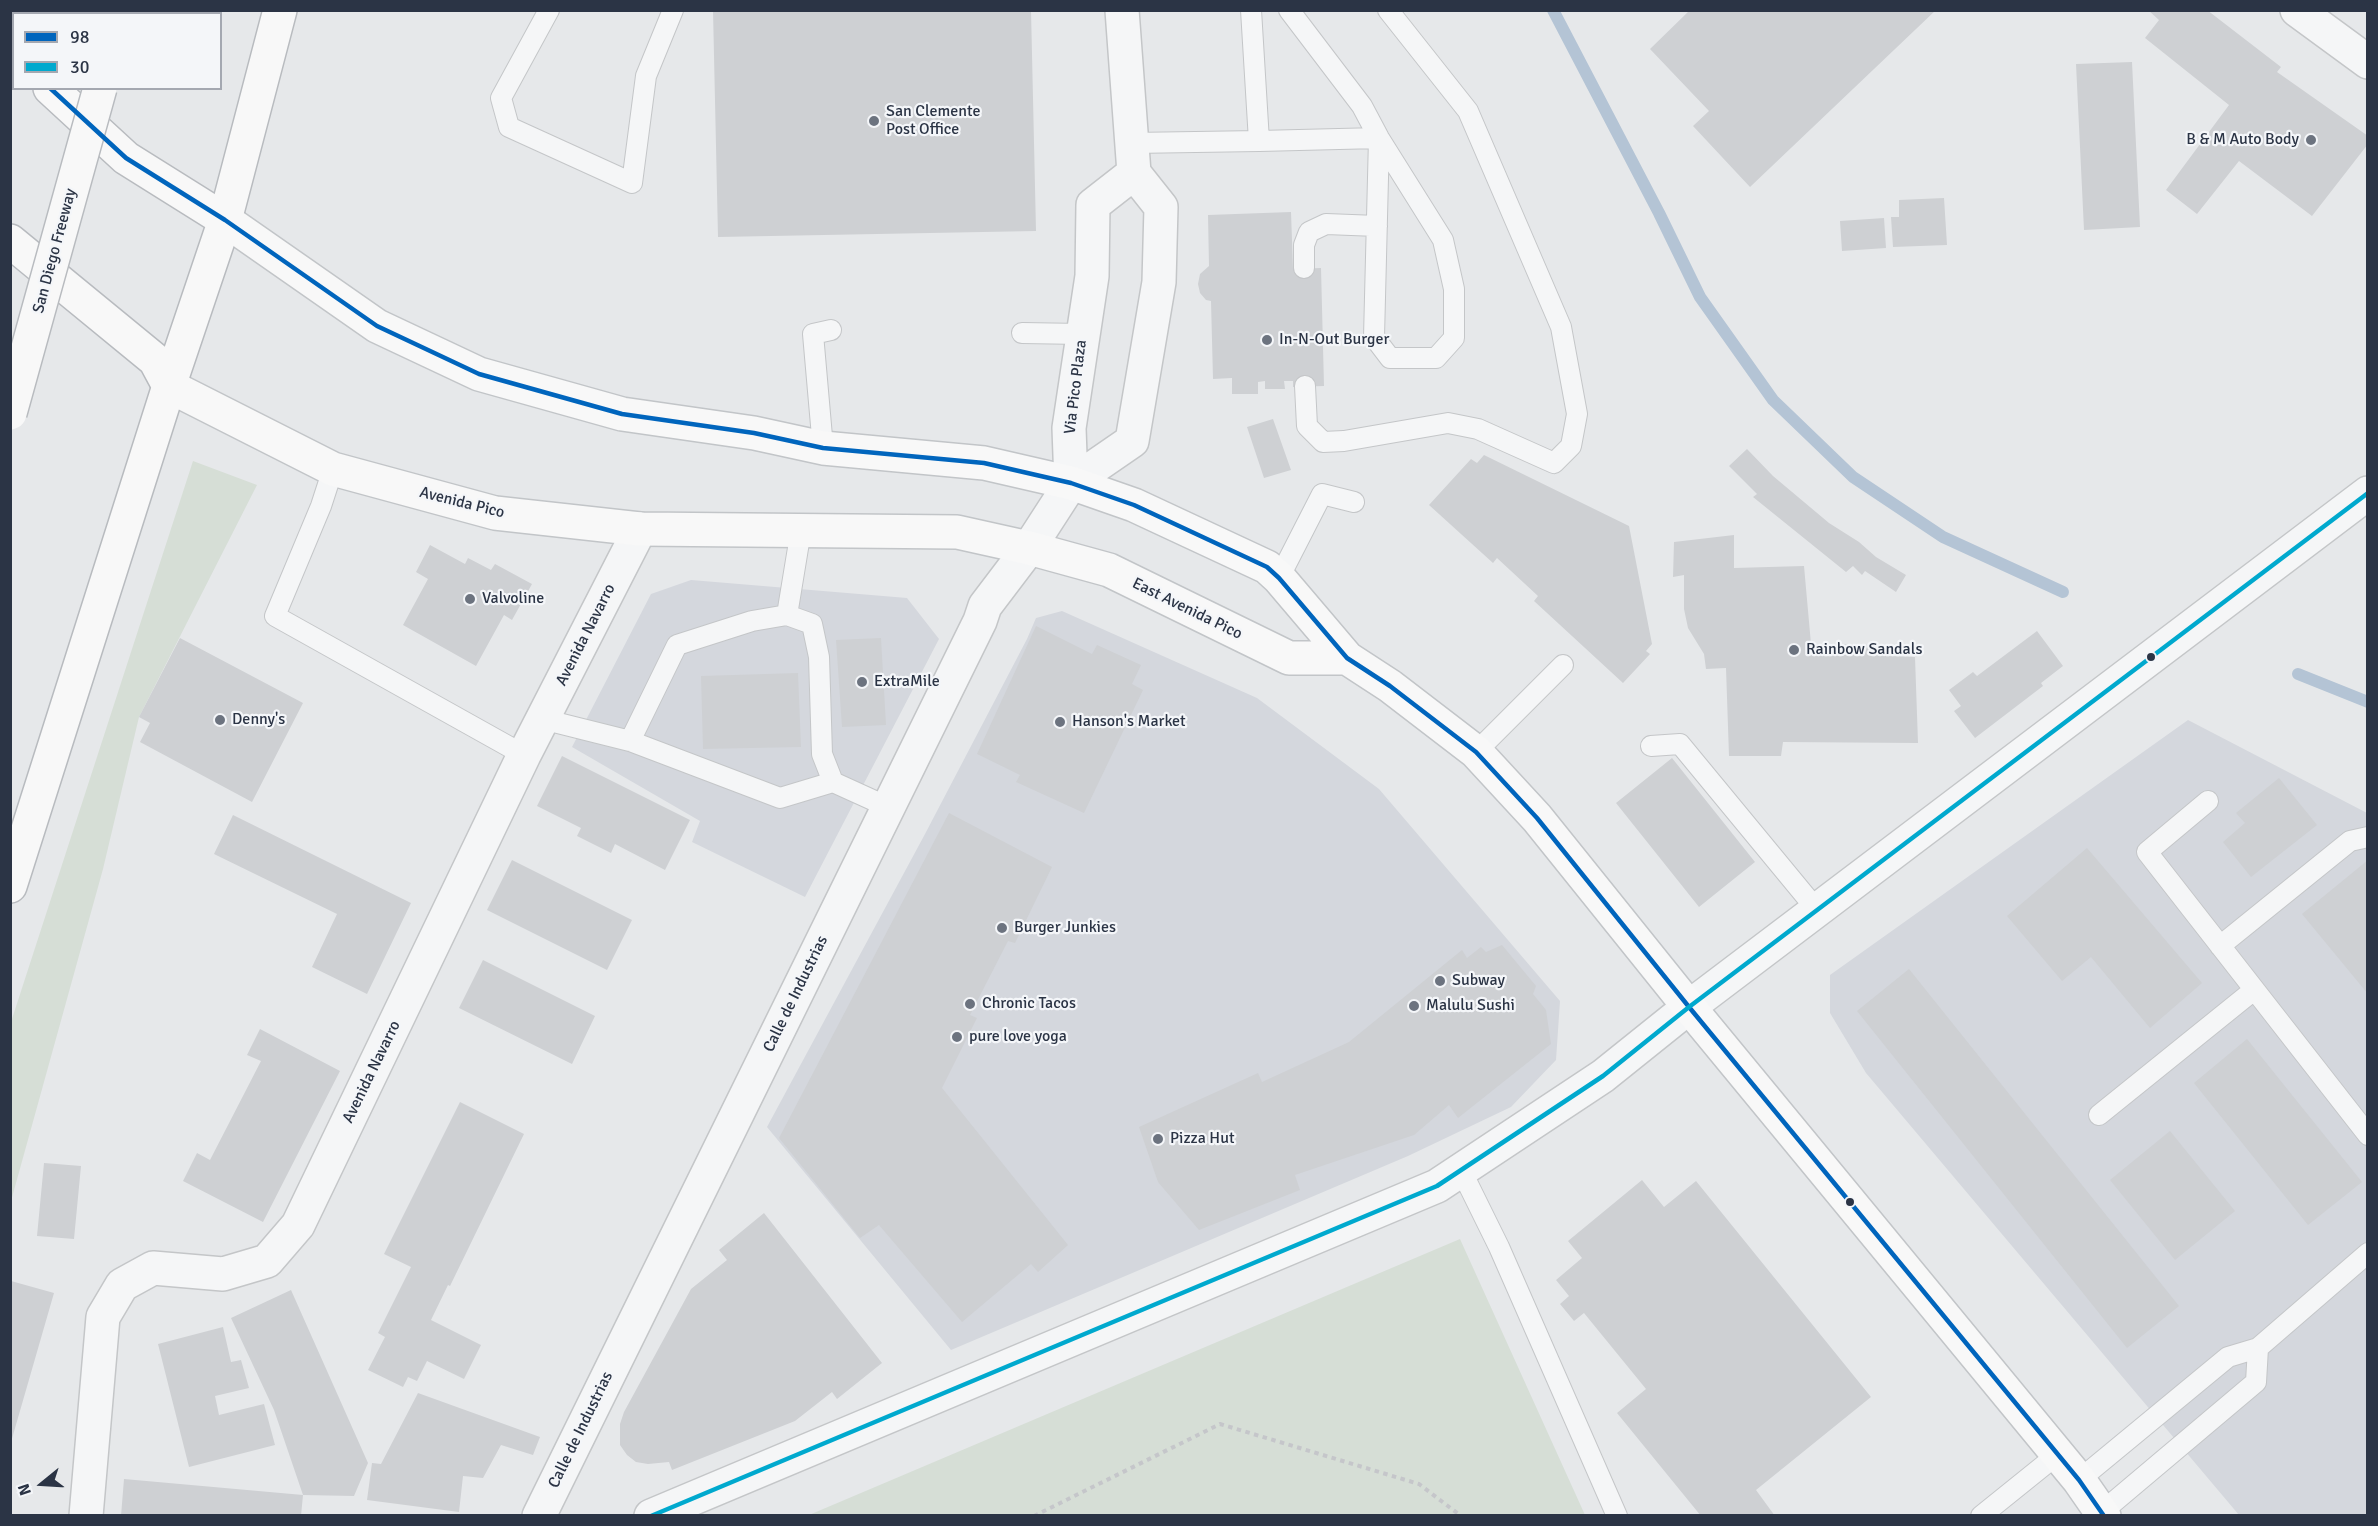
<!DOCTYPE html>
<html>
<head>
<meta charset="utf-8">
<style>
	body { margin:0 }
	#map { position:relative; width:2378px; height:1526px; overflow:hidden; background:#e6e8ea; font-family:Signika,sans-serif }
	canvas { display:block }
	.frame { position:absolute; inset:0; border:12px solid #2b3445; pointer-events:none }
	.legend { position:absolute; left:12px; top:12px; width:210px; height:78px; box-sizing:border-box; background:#f4f6f9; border:2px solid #a4a8b1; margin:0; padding:8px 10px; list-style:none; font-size:18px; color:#2b3445 }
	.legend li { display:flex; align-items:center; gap:12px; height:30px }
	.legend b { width:30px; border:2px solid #a4a8b1 }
	.north { position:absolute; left:12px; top:1454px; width:60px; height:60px; -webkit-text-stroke:4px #f4f6f9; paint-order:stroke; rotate:252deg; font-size:16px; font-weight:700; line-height:24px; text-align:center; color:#2b3445 }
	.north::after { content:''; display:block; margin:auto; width:21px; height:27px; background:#2b3445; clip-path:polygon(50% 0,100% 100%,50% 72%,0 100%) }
</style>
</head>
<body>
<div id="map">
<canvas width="2378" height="1526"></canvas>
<div class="frame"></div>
<ul class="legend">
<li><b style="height:8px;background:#0065bd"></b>98</li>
<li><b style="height:8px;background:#00a9ce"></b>30</li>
</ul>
<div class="north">N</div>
</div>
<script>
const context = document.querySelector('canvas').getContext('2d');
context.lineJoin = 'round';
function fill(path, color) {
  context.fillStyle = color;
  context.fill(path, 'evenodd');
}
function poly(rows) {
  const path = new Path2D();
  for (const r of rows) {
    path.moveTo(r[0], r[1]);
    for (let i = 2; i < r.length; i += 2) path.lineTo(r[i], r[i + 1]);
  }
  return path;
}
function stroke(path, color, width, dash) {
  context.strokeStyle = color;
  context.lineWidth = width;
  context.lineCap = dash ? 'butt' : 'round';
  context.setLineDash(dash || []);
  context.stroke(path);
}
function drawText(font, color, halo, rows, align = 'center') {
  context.font = font + ' Signika,sans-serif';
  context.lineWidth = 4.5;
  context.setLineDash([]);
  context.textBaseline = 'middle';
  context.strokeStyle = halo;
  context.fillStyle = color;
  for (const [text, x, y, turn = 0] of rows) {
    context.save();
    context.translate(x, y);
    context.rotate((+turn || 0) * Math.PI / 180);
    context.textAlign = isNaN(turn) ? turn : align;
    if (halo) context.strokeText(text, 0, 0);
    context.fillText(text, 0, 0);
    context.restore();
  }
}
const built = poly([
	[691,580,907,598,939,639,805,897,692,842,700,821,572,747,651,594],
	[1062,611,1257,698,1379,789,1560,1001,1556,1060,1511,1107,1408,1156,951,1350,767,1127,925,834,1027,639,1036,618],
	[2188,720,2367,813,2367,1515,2239,1515,1866,1073,1830,1013,1830,975]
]);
const green = poly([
	[193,461,257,485,139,717,103,869,11,1201,11,1022],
	[1460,1239,1585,1515,809,1515]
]);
const stream = poly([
	[1553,10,1659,213,1700,297,1773,400,1853,477,1943,537,2063,592],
	[2298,674,2368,702]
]);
const building = poly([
	[713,10,1031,10,1036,231,718,237],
	[1690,10,1936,10,1750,187,1693,126,1709,111,1650,49],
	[2148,10,2207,10,2281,67,2277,72,2368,136,2368,144,2312,216,2239,161,2197,214,2166,190,2229,105,2145,38,2159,20],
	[2132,62,2140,227,2084,230,2076,64],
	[1944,198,1947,245,1893,247,1891,217,1899,217,1899,200],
	[1291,212,1293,269,1321,268,1324,386,1293,387,1293,381,1284,381,1285,389,1265,389,1265,381,1258,382,1258,394,1232,394,1232,378,1213,379,1211,301,1206,300,1200,293,1198,284,1200,274,1209,266,1208,215],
	[1884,218,1886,248,1842,251,1840,221],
	[1273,419,1291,470,1264,478,1247,427],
	[1747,449,1773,476,1829,523,1859,542,1876,557,1906,575,1896,592,1865,571,1862,575,1853,566,1846,572,1753,497,1757,494,1729,466],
	[1484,455,1629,526,1652,644,1646,651,1650,654,1623,683,1534,601,1538,596,1497,558,1493,563,1429,505,1471,459,1477,463],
	[1734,535,1734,568,1804,566,1811,644,1885,645,1888,656,1915,657,1918,743,1783,742,1781,756,1729,756,1726,668,1706,669,1704,654,1688,628,1684,609,1684,575,1673,577,1674,542],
	[430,545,465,564,468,558,491,570,495,564,532,584,512,620,504,615,476,666,403,625,428,579,416,572],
	[1036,626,1092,654,1097,645,1141,665,1132,684,1143,690,1084,813,1016,782,1020,775,977,754],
	[2037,631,2063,666,2041,683,2043,686,1975,738,1954,711,1961,706,1949,690,1973,672,1977,676],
	[180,638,303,703,252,802,140,742,150,723,139,717],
	[881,638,886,725,842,727,836,640],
	[798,673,801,747,703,749,701,676],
	[562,756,690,820,665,870,615,844,611,853,577,836,581,828,537,806],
	[1672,758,1755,862,1699,907,1616,803],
	[2279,778,2317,825,2251,877,2223,842,2245,823,2236,813],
	[949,813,1052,867,1015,943,1008,941,970,1015,977,1018,942,1088,1068,1245,1038,1272,1031,1264,962,1322,879,1225,860,1238,779,1138],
	[233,815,411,903,367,994,312,967,337,914,214,854],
	[2087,848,2202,983,2150,1028,2091,957,2062,981,2007,916],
	[512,860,632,920,607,970,487,910],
	[2368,860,2368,994,2302,914],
	[1502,945,1536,986,1533,994,1546,1010,1551,1044,1458,1118,1449,1105,1414,1135,1295,1175,1300,1190,1199,1230,1158,1182,1139,1127,1258,1073,1262,1082,1349,1042,1462,950,1467,958,1481,947,1486,952],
	[483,960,595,1016,572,1064,459,1008],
	[1909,969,2179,1306,2127,1348,1857,1011],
	[260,1029,340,1071,263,1222,183,1181,197,1153,210,1160,261,1061,247,1055],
	[2247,1039,2362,1182,2308,1225,2194,1083],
	[460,1102,524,1134,450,1286,448,1285,431,1320,481,1345,464,1379,427,1361,417,1381,408,1377,403,1387,368,1370,385,1337,378,1333,411,1267,384,1254],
	[2170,1131,2235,1211,2175,1260,2110,1180],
	[44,1163,81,1166,74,1239,37,1236],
	[1642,1180,1664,1207,1696,1181,1871,1397,1756,1490,1775,1516,1701,1516,1617,1413,1646,1389,1584,1313,1574,1321,1560,1304,1569,1296,1556,1280,1582,1258,1568,1241],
	[764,1213,882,1363,837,1399,832,1392,795,1421,672,1470,669,1462,648,1464,636,1462,627,1455,620,1445,620,1424,624,1412,691,1289,727,1260,719,1250],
	[11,1281,54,1293,11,1442,10,1284],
	[291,1290,368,1463,354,1496,303,1495,274,1410,231,1318],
	[223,1327,231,1362,241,1360,249,1388,215,1396,219,1415,264,1404,275,1445,189,1467,158,1344],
	[418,1393,540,1437,533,1455,501,1445,483,1478,463,1476,459,1512,367,1500,372,1463,381,1464],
	[124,1479,303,1495,301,1516,121,1516]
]);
const path = poly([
	[1034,1516,1220,1424,1419,1484,1461,1516]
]);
const service = poly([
	[549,10,501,98,509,127,632,183,646,76,673,10],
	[1251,10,1259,141,1379,138],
	[1289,10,1362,106,1379,138,1443,240,1454,289,1454,338,1436,358,1390,358,1374,337,1379,138],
	[1132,143,1259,141],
	[1304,268,1304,245,1309,232,1326,224,1377,226],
	[1022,333,1082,334],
	[1305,386,1307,426,1323,442,1344,441,1448,423,1478,429,1554,463,1571,446,1577,414,1561,327,1468,111,1388,10],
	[823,448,813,334,831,330],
	[333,469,321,506,275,616,524,755],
	[801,530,787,615,812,624,819,657,822,754,833,782,888,807],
	[1279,578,1322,494,1354,502],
	[542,719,630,741,780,798,833,782],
	[630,741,677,645,752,621,787,615],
	[1651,746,1680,744,1817,910],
	[1476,752,1563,665],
	[2208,801,2147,852,2368,1135],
	[2220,946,2350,841,2368,837],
	[2099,1115,2254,990],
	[1461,1170,1499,1247,1617,1516],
	[2079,1480,2228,1357,2258,1348,2368,1253],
	[2103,1511,2256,1382,2258,1348],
	[1981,1516,2058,1454]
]);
const minor = poly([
	[1071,483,1069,428,1092,276,1093,205,1134,173],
	[86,1516,103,1317,122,1285,153,1268,223,1274,267,1261,298,1225,524,755,640,529],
	[539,1516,980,621,985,606,1029,548,1071,483,1132,441,1159,282,1161,207,1134,173,1122,10],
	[651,1516,1437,1186,1603,1076,1689,1007]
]);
const tertiary = poly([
	[2297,10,2368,62],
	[1689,1007,2368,493]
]);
const primary = poly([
	[225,220,377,326,479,374,622,414,754,433,823,448,984,463,1071,483,1134,505,1267,567,1279,578,1347,658,1390,686,1476,752,1537,818,1689,1007,2079,1480,2104,1516],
	[169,386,333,469,495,513,640,529,957,532,1029,548,1109,570,1289,658,1347,658]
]);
const trunk = poly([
	[10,53,14,56],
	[50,88,126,158,225,220,169,386],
	[10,241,155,360,169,386]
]);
const motorway = poly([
	[121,14,122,10],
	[225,220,280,10],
	[10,886,169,386]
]);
const motorwayBridge = poly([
	[10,413,100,88]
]);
const bus1 = poly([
	[50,88,126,158,225,220,377,326,479,374,622,414,754,433,823,448,984,463,1071,483,1134,505,1267,567,1279,578,1347,658,1390,686,1476,752,1537,818,1689,1007,2079,1480,2104,1516]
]);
const bus2 = poly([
	[651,1516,1437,1186,1603,1076,1689,1007,2368,493]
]);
const markers = [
	[874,121,6,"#6c737f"],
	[2311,140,6,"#6c737f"],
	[1267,340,6,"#6c737f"],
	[470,599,6,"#6c737f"],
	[1794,650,6,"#6c737f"],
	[2151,657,5,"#2b3445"],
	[862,682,6,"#6c737f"],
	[220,720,6,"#6c737f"],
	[1060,722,6,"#6c737f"],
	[1002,928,6,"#6c737f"],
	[1440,981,6,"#6c737f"],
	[970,1004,6,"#6c737f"],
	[1414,1006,6,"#6c737f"],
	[957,1037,6,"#6c737f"],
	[1158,1139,6,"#6c737f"],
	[1850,1202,5,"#2b3445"]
];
const poiNames = [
	["San Clemente",886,112],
	["Post Office",886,130],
	["B & M Auto Body",2299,140,"right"],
	["In-N-Out Burger",1279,340],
	["Valvoline",482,599],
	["Rainbow Sandals",1806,650],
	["ExtraMile",874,682],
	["Denny's",232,720],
	["Hanson's Market",1072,722],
	["Burger Junkies",1014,928],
	["Subway",1452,981],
	["Chronic Tacos",982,1004],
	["Malulu Sushi",1426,1006],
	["pure love yoga",969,1037],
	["Pizza Hut",1170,1139]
];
const streetNames = [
	["San Diego Freeway",55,251,-75],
	["Via Pico Plaza",1076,387,-83],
	["Avenida Pico",462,503,14],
	["East Avenida Pico",1187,609,26],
	["Avenida Navarro",586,635,-63],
	["Calle de Industrias",796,994,-64],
	["Avenida Navarro",372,1072,-64],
	["Calle de Industrias",581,1430,-64]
];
fill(built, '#d4d7dd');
fill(green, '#d6ded6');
stroke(stream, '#b4c4d5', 12);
fill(building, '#ced0d3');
stroke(service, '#c4c6c8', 22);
stroke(minor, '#c4c6c8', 36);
stroke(tertiary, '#c4c6c8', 36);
stroke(primary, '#c2c5c8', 36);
stroke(trunk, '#b8bbbf', 36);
stroke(motorway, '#b8bbbf', 36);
stroke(path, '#c5c6ca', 4, [4.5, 4.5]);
stroke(service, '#f5f6f7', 20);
stroke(minor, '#f5f6f7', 33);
stroke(tertiary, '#f5f6f7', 33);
stroke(primary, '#f8f8f8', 33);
stroke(trunk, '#f8f8f8', 33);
stroke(motorway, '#f8f8f8', 33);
stroke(motorwayBridge, '#b8bbbf', 36, []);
stroke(motorwayBridge, '#f8f8f8', 33);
stroke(bus1, '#0065bd', 4.5);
stroke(bus2, '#00a9ce', 4.5);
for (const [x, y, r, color] of markers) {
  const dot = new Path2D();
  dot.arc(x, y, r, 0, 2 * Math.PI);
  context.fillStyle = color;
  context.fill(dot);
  stroke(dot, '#f4f6f9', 2);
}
drawText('16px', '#2b3445', '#f4f6f9', poiNames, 'left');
drawText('16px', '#2b3445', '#f4f6f9', streetNames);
</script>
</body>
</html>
